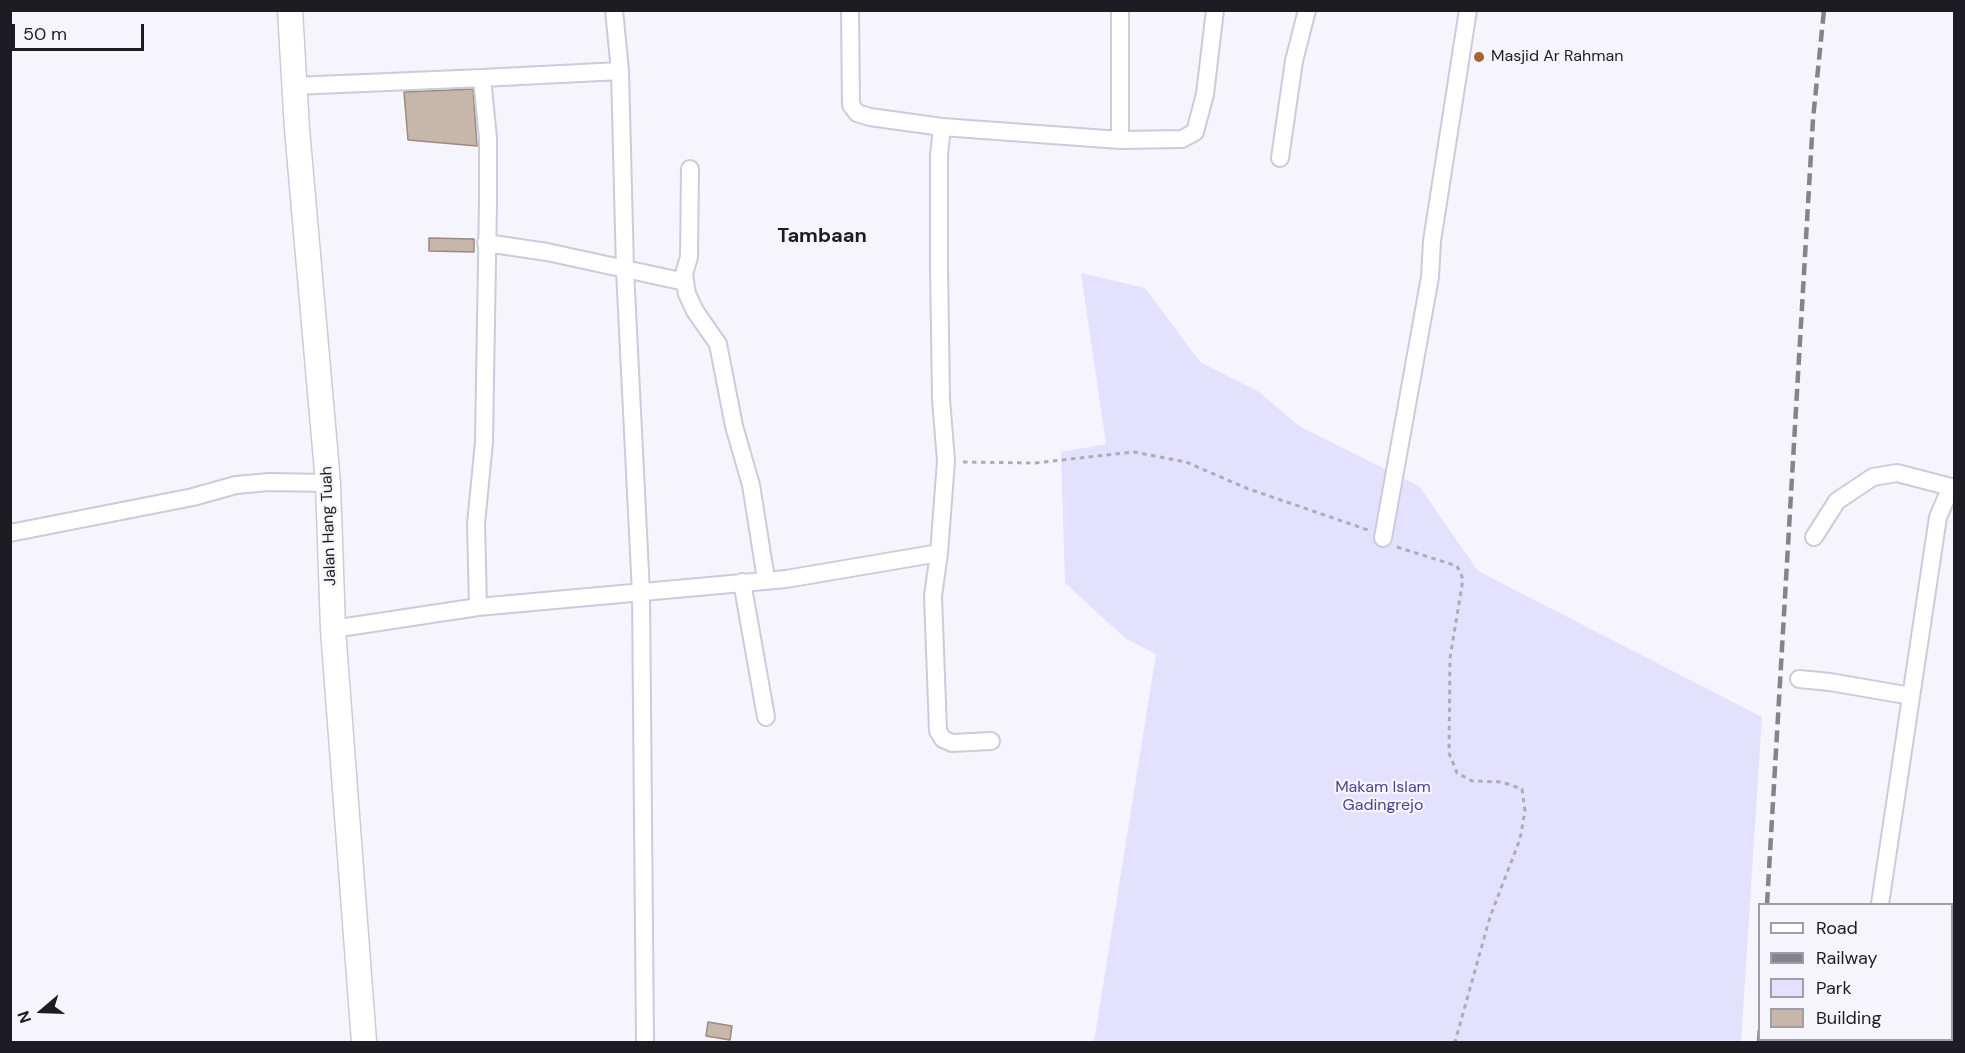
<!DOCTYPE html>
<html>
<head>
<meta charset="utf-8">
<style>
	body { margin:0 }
	#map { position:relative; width:1965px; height:1053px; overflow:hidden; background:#f6f5fd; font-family:"DM Sans",sans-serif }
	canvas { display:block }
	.frame { position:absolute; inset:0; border:12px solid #1d1c23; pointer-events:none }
	.legend { position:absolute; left:1758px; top:903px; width:195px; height:138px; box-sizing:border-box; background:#f6f5fd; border:2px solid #9f9ea6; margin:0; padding:8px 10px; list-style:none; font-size:18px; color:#1d1c23 }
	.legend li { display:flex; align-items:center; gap:12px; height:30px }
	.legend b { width:30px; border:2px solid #9f9ea6 }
	.north { position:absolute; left:12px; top:981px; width:60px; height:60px; -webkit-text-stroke:4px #f6f5fd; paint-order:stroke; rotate:251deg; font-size:16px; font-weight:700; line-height:24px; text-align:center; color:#1d1c23 }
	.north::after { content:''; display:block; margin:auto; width:21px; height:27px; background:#1d1c23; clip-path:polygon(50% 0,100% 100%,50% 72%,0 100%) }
	.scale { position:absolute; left:12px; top:24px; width:132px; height:27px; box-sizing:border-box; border:3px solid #1d1c23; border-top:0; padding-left:8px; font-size:18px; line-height:21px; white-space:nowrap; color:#1d1c23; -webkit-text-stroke:4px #f6f5fd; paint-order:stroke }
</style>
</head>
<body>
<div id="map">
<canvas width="1965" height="1053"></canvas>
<div class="frame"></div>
<ul class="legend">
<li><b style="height:8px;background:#fff"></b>Road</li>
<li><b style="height:8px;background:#85848b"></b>Railway</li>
<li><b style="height:16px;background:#e3e1fe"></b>Park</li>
<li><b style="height:16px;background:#c7b7aa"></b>Building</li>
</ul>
<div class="north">N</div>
<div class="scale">50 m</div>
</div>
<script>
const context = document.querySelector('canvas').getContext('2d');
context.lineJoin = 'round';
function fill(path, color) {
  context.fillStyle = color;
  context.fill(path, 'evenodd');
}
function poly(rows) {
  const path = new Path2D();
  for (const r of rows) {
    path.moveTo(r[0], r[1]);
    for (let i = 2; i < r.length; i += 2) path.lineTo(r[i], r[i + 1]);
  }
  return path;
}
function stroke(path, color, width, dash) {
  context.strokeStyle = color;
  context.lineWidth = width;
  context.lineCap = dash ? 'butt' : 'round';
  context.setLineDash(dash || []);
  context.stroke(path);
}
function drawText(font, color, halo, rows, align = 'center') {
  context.font = font + ' "DM Sans",sans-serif';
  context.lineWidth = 4.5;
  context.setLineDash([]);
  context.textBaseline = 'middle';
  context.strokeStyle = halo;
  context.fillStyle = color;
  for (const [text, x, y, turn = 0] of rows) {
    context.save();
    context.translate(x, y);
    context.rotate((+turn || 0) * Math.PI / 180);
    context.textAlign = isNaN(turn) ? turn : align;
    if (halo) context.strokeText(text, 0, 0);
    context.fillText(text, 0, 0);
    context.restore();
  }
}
const green = poly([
	[1081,273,1145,288,1200,362,1259,392,1299,426,1419,486,1478,571,1762,717,1741,1042,1094,1042,1156,654,1125,638,1065,583,1061,452,1106,444]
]);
const building = poly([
	[473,89,477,146,408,140,404,92,473,89],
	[429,238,474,239,474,252,429,251,429,238],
	[708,1022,732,1026,730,1040,706,1036,708,1022]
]);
const path = poly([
	[963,462,1035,463,1134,452,1186,462,1246,488,1368,530],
	[1397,547,1457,566,1463,579,1450,658,1449,753,1457,773,1472,781,1502,782,1522,789,1525,811,1520,839,1490,917,1455,1042]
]);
const street = poly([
	[614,10,620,71,625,270,641,593,645,1042],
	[850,10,851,105,857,113,870,117,942,127,1120,140,1182,139,1195,132,1205,94,1215,10],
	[1120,10,1120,140],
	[482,78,620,71],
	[294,86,482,78,488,138,488,200,484,442,476,524,478,607],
	[1280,158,1294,61,1307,10],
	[690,169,689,257,684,274,687,294,695,311,718,344,734,426,751,485,766,579],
	[486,243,547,252,685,282],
	[10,533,193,497,236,485,269,482,328,483],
	[1814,537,1837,501,1873,477,1897,473,1951,487],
	[1383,538,1430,277,1432,241,1468,10],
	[939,553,933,596,938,731,943,739,952,743,991,741],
	[742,582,766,717],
	[333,629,478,607,786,579,939,553,946,461,941,399,939,266,939,155,942,127],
	[1799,679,1830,682,1911,696],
	[1880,904,1938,517,1951,487,1954,489],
	[1877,1040,1896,1042],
	[1861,1042,1861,1040]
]);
const secondary = poly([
	[290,10,297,129,328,483,333,629,364,1042]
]);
const rail = poly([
	[1767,904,1813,119,1824,10],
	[1759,1042,1760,1026]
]);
const markers = [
	[1479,57,6,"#a3672a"]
];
const poiNames = [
	["Masjid Ar Rahman",1491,57]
];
const streetNames = [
	["Jalan Hang Tuah",329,526,-92]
];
const parkNames = [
	["Makam Islam",1383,788],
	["Gadingrejo",1383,806]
];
const quarterNames = [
	["Tambaan",822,237]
];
fill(green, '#e3e1fe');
fill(building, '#c7b7aa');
stroke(building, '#9a8b7e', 1.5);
stroke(street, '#cccadd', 20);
stroke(secondary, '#cccadd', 27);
stroke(path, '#adacb4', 3, [4.5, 4.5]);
stroke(street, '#fff', 16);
stroke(secondary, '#fff', 24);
stroke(rail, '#85848b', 4.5, [12, 6]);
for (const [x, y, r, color] of markers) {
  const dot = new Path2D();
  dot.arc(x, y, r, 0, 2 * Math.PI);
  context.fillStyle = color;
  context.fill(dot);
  stroke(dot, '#f6f5fd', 2);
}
drawText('16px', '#1d1c23', '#f6f5fd', poiNames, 'left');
drawText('16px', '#1d1c23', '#f6f5fd', streetNames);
drawText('16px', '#513f92', '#f6f5fd', parkNames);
drawText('bold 20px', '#1d1c23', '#f6f5fd', quarterNames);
</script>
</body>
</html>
